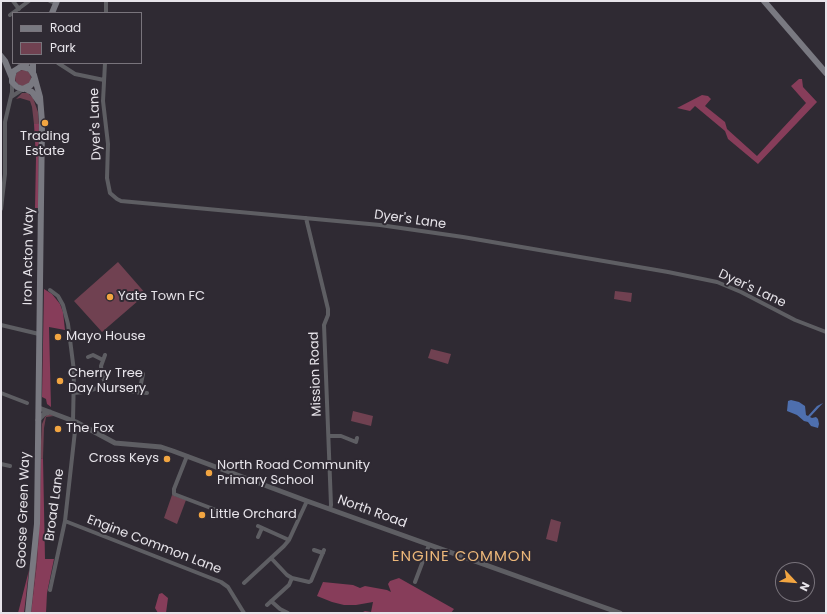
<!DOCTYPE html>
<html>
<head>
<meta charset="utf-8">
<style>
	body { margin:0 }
	#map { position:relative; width:827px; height:614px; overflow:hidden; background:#2f2a33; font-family:Poppins,sans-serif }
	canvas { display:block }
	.frame { position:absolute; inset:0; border:2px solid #e7e4ea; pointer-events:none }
	.legend { position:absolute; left:12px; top:12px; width:130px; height:52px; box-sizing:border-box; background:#2f2a33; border:1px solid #79747c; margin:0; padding:5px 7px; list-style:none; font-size:12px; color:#e7e4ea }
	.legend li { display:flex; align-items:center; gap:8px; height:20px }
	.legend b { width:20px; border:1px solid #79747c }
	.north { position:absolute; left:775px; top:562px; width:40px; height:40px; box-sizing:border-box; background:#2f2a33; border:1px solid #79747c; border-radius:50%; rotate:116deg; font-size:11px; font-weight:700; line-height:16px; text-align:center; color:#e7e4ea }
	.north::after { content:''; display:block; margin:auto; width:14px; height:18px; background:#f2a541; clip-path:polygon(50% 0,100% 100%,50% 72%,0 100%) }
</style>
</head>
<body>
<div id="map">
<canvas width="827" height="614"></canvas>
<div class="frame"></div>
<ul class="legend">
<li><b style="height:5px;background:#797981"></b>Road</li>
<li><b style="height:11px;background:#704151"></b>Park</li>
</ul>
<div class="north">N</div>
</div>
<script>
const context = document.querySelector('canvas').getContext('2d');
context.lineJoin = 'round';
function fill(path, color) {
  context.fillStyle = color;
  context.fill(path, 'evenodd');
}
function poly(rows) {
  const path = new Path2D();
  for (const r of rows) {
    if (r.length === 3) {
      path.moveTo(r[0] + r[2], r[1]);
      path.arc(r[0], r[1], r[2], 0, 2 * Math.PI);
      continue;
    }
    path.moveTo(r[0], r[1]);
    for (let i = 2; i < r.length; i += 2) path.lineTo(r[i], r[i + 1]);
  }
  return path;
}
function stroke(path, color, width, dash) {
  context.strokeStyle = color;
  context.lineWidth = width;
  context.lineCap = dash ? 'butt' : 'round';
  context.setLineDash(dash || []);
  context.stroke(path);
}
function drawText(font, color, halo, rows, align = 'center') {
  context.font = font + ' Poppins,sans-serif';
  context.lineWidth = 4;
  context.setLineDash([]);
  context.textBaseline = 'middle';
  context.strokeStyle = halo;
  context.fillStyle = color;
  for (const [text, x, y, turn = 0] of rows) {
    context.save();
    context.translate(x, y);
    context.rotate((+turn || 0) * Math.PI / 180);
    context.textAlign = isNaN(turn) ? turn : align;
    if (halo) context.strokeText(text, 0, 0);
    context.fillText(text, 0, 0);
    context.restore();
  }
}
const green = poly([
	[23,78,8],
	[22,93,28,93,33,98,38,112,39,124,34,124,32,107,30,101,20,98,16,99],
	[118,262,146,294,102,332,74,301],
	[615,291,632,293,631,302,614,299],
	[431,349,451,354,448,364,428,358],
	[353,411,373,416,371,426,351,421],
	[48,414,54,416,46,417,44,428,43,458,41,459,39,531,37,563,31,613,42,424,45,417],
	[172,495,186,500,177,524,164,518],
	[551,519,561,522,557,542,546,539]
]);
const forest = poly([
	[799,79,802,79,803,87,817,102,758,164,728,139,725,131,695,106,690,111,677,108,702,95,708,96,711,99,705,106,725,122,727,129,757,156,806,103,791,86],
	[34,124,39,124,38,208,35,208,36,158],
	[44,289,52,294,60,304,63,312,65,330,49,327,51,407,47,404,46,399,42,397],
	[43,458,45,559,54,559,47,593,46,613,31,613,37,563,39,531,41,459],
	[29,570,24,613,18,613],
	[399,578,454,609,451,613,361,613,365,611,371,612,373,602,356,605,344,605,332,602,317,596,323,582,353,585,360,588,365,586,387,590,391,592,388,584,390,581],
	[162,593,168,598,166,613,158,613,155,608,159,594]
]);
const water = poly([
	[791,400,799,402,805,406,806,415,808,416,817,406,823,403,810,417,812,418,816,417,818,419,819,424,818,428,811,426,808,422,804,421,797,415,787,411,788,401]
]);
const minor = poly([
	[13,1,19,9],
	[50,1,56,3],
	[106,13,106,1],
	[10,15,29,1],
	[58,63,75,74,104,80],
	[105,63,103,101,108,144,107,178,110,193,117,199,121,201,380,225,463,237,668,272,717,282,741,292,795,320,826,332],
	[11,97,23,89],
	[1,209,5,174,5,122,12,92,12,82],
	[306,218,328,309,328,315,324,325,331,505,330,509],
	[50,290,58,296,63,305,68,324,74,371,73,421],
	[1,325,39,334],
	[105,355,101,366,102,374,106,386],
	[88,357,93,355,103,360],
	[1,393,27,403],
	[74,393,83,392,106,386,129,391,147,393],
	[139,393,143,374],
	[329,436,341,436,356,442,357,438],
	[187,456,174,489,174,494,237,518],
	[1,464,10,466],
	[65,521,221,582,228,587,244,613],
	[258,526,289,540],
	[258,537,262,528],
	[314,550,323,553],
	[271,558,287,575,292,578,309,582,311,581,324,550],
	[415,582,429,545],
	[244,583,284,546,289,540,307,501],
	[50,590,65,521,76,422],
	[271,601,280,609,288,613],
	[267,605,289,585,292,578]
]);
const tertiary = poly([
	[39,408,76,422,115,443,161,447,173,451,307,501,620,613],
	[38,420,44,414,50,412]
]);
const secondary = poly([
	[764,1,826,73],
	[52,13,57,1],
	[1,56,5,61,12,78],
	[27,63,14,71,12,78,12,82,17,87,23,89,31,85,34,79],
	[20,67,23,67,30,69,34,75,40,97,42,122,37,524,28,613],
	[33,73,33,63],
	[26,89,32,92,39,102]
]);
const markers = [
	[45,123,4,"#f2a541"],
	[110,297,4,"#f2a541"],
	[58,337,4,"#f2a541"],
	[60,381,4,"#f2a541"],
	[58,429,4,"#f2a541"],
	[167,459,4,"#f2a541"],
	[209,473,4,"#f2a541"],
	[202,515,4,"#f2a541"]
];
const streetNames = [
	["Dyer's Lane",96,124,-92],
	["Dyer's Lane",410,220,8],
	["Iron Acton Way",29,256,-89],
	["Dyer's Lane",752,289,25],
	["Mission Road",316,374,-92],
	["Broad Lane",55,505,-82],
	["Goose Green Way",24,510,-88],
	["North Road",372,512,20],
	["Engine Common Lane",154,545,21]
];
const poiNames = [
	["Trading",45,137,"center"],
	["Estate",45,152,"center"],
	["Yate Town FC",118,297],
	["Mayo House",66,337],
	["Cherry Tree",68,374],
	["Day Nursery",68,389],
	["The Fox",66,429],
	["Cross Keys",159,459,"right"],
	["North Road Community",217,466],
	["Primary School",217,481],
	["Little Orchard",210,515]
];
const quarterNames = [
	["ENGINE COMMON",462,557]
];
fill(green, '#704151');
fill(forest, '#873d5a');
fill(water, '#4e6fae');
stroke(minor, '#5e5e63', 4);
stroke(tertiary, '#5e5e63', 5);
stroke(secondary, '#797981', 6);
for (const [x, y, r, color] of markers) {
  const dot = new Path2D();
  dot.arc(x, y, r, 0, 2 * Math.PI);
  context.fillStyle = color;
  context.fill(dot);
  stroke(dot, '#2f2a33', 1.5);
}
drawText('13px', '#e7e4ea', '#2f2a33', streetNames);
drawText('13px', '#e7e4ea', '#2f2a33', poiNames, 'left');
context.letterSpacing = '1px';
drawText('15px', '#ecb779', '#2f2a33', quarterNames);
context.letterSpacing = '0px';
</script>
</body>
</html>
